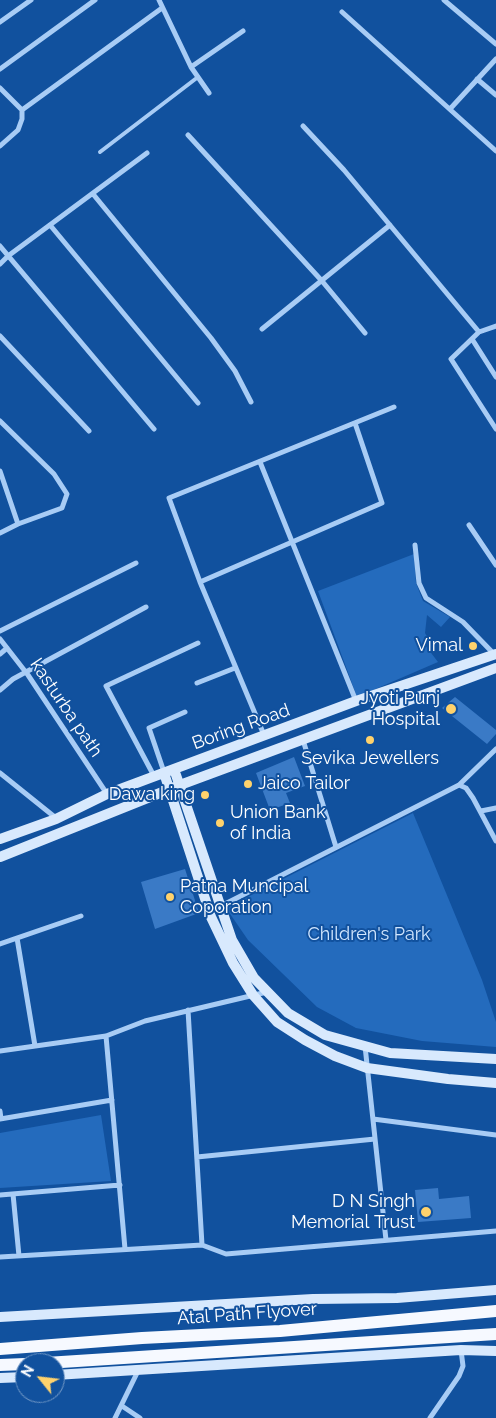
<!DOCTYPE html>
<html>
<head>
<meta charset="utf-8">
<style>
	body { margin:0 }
	#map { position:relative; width:496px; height:1418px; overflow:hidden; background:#11519e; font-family:Raleway,sans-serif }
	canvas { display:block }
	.north { position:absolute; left:15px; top:1353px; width:50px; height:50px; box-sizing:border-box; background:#11519e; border:1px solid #7097c5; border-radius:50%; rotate:299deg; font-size:14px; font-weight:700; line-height:20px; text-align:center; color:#fff }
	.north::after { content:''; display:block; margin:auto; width:18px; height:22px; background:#ffd26c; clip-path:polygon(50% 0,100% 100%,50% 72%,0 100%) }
</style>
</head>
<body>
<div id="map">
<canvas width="496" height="1418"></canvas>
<div class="north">N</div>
</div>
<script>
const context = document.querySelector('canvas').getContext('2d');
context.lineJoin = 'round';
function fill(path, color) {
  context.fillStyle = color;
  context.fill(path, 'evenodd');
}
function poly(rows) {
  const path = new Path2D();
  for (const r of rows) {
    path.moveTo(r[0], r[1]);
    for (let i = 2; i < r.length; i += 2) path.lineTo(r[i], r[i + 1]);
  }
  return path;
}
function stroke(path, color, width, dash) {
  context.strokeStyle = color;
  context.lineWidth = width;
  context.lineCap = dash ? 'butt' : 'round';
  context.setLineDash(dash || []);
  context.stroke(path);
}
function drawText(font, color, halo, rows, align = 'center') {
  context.font = font + ' Raleway,sans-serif';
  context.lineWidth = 4;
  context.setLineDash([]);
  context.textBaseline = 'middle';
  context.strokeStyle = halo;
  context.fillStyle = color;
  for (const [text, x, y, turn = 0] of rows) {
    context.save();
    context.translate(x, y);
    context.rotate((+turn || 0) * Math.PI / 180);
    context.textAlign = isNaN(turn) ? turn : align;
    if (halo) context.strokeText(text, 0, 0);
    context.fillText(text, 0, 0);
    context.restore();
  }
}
const green = poly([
	[414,554,416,583,423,601,450,617,441,627,427,615,425,633,429,640,425,645,438,662,357,697,318,591],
	[413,813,482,980,496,1022,496,1047,422,1041,356,1028,317,1007,248,940,226,908],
	[101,1115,111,1181,0,1188,0,1133]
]);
const building = poly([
	[455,697,496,730,496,734,487,744,442,708],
	[294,757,305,786,286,793,290,803,270,810,256,773],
	[185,869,199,913,155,929,141,882],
	[438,1188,439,1199,469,1196,471,1218,418,1222,415,1190]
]);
const lane = poly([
	[100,152,198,77]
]);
const street = poly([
	[159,0,191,67,209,93],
	[444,0,496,44],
	[342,12,496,151],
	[0,22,31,0],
	[191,67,243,31],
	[0,69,95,0],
	[477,79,496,95],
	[0,88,22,110,162,8],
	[450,109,496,59],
	[303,126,344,170,479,332,496,326],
	[188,135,322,281,365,333],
	[0,146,18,130,22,119,22,110],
	[93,194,211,338,235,371,251,402],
	[50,225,198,403],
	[0,246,154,429],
	[0,264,8,256,147,153],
	[262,329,390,225],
	[479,332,451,359,496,429],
	[0,336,89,431],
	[472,339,496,377],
	[0,421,54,474,67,494,62,508,18,524,0,533],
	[260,462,356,701],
	[0,471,18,524],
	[469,525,496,565],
	[415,545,419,583,426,598,463,622,494,654],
	[200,582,382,503,355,423],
	[0,631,136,563],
	[0,639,28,675,107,794],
	[0,654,7,648],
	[197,683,235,668],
	[0,690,13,679,146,607],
	[264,735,200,582,169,498,394,407],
	[303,740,336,847],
	[164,772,149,728,185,712],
	[0,773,56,818],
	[154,776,106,686,198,643],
	[459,785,496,749],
	[481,811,496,808],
	[221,906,459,785,466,788,473,798,496,841],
	[17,938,35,1046],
	[0,944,81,916],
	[188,1010,202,1245],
	[106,1036,125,1249],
	[365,1046,386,1240],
	[0,1051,106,1036,145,1021,267,992],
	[0,1111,1,1119],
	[0,1119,112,1100],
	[373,1119,496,1135],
	[197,1157,375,1139],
	[13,1194,19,1256],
	[0,1195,120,1185],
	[0,1257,202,1245,226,1254,496,1231],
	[122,1406,140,1418],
	[115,1418,139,1369],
	[430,1418,459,1376,463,1366,461,1350]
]);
const secondary = poly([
	[174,769,232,940,254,978,288,1013,325,1035,390,1053,496,1059],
	[164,773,211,917,233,963,253,995,277,1022,305,1040,335,1056,367,1068,448,1079,496,1083],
	[0,839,56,819,107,794,356,701,496,654],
	[0,857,180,785,496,668],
	[0,1317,313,1299,397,1298,496,1290],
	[55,1375,461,1350,496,1351],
	[0,1378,25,1377]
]);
const primary = poly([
	[0,1349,142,1338,280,1331,496,1311],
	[46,1363,496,1334],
	[0,1365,25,1364]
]);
const markers = [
	[473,646,5,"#ffd26c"],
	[451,709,6,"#ffd26c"],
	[370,740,5,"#ffd26c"],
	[248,784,5,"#ffd26c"],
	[205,795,5,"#ffd26c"],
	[220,823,5,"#ffd26c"],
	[170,897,5,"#ffd26c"],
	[426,1212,6,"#ffd26c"]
];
const poiNames = [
	["Vimal",463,646],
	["Jyoti Punj",440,699],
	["Hospital",440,720],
	["Sevika Jewellers",370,759,"center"],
	["Jaico Tailor",258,784,"left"],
	["Dawa king",195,795],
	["Union Bank",230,813,"left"],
	["of India",230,834,"left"],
	["Patna Muncipal",180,887,"left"],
	["Coporation",180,908,"left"],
	["D N Singh",415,1202],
	["Memorial Trust",415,1223]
];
const streetNames = [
	["kasturba path",66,708,56],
	["Boring Road",241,727,-20],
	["Atal Path Flyover",247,1314,-4]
];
const parkNames = [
	["Children's Park",369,935]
];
fill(green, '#246bbd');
fill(building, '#3a7ac6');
stroke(lane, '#a8ccf5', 4);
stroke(street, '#a8ccf5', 5);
stroke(secondary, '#d8e9fd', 10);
stroke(primary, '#f6f9ff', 12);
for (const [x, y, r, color] of markers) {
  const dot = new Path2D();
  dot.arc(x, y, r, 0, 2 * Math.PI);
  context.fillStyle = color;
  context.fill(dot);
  stroke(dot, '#11519e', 2);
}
drawText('18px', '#fff', '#11519e', poiNames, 'right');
drawText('18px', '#fff', '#11519e', streetNames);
drawText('18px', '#d1e6fe', '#11519e', parkNames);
</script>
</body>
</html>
